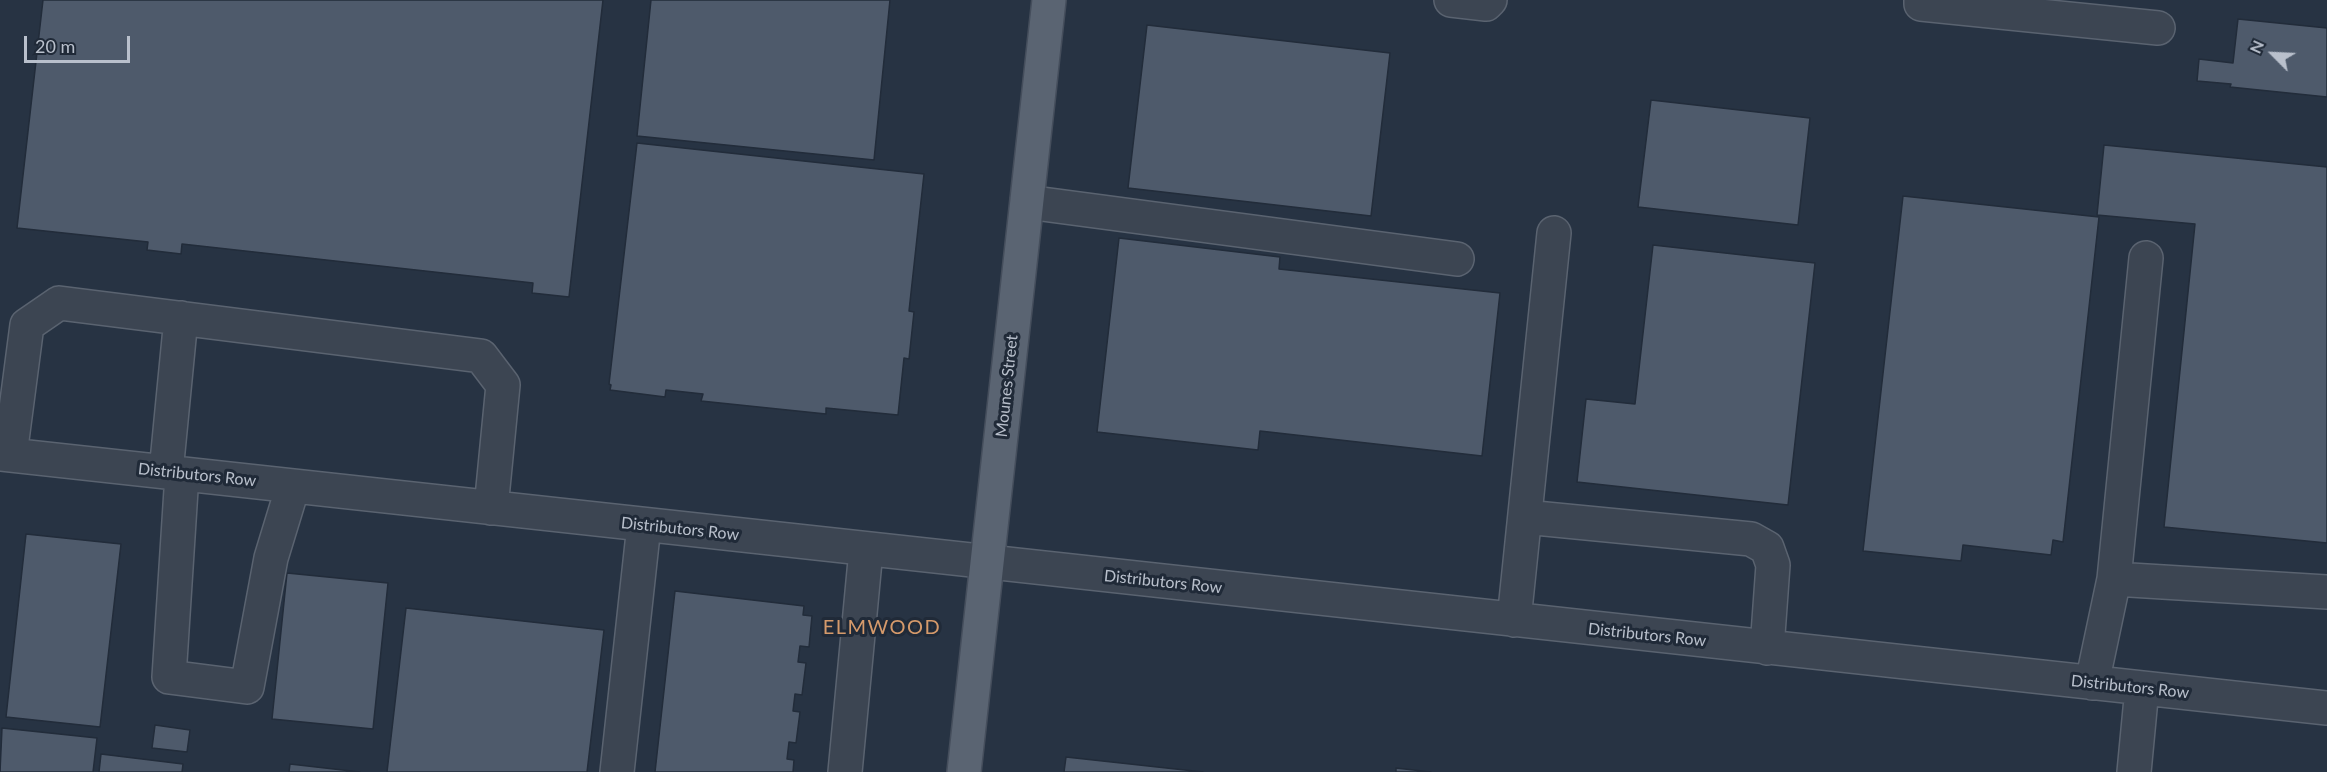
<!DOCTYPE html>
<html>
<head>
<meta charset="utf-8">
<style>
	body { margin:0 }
	#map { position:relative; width:2327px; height:772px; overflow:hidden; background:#273343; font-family:Lato,sans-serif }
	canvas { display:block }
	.north { position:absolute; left:2243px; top:24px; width:60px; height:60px; -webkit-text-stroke:4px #202a38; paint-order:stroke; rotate:294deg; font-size:16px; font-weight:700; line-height:24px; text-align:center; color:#b9c0cc }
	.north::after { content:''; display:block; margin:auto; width:21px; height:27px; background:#b9c0cc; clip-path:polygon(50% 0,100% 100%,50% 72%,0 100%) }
	.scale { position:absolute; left:24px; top:36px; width:106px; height:27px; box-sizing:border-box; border:3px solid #b9c0cc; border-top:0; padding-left:8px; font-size:18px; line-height:21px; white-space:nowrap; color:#b9c0cc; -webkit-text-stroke:4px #202a38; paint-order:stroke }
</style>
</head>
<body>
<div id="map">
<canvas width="2327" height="772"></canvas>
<div class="north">N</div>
<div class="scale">20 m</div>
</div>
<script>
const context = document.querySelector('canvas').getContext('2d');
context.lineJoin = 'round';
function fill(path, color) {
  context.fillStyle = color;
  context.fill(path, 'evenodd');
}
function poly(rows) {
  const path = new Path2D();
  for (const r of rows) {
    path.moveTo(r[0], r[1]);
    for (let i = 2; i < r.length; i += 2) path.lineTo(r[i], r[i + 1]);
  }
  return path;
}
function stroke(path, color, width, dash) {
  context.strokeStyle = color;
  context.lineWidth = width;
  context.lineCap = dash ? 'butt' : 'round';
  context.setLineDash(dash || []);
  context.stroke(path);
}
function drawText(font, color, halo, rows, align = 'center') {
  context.font = font + ' Lato,sans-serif';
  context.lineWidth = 6;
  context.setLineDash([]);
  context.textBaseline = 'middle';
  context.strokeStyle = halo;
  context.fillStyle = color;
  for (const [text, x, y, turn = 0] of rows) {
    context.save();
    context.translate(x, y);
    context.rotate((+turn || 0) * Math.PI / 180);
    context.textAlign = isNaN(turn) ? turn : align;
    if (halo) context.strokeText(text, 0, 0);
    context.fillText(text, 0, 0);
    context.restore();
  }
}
const building = poly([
	[43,0,603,0,569,297,532,293,533,283,182,244,181,254,147,250,148,242,17,228,43,0],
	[651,0,890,0,874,160,637,136,651,0],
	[2238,19,2327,28,2327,97,2230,87,2231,84,2197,81,2199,59,2233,63,2238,19],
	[1147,25,1390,53,1371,216,1128,188,1147,25],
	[1651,100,1810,118,1798,225,1638,207,1651,100],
	[637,143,924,174,909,311,914,312,909,359,904,358,898,415,826,408,826,414,701,401,703,394,666,390,665,397,610,390,611,385,609,384,637,143],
	[2104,145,2327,167,2327,543,2164,527,2195,224,2097,215,2104,145],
	[1903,196,2099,217,2063,542,2053,540,2051,555,1963,545,1961,561,1863,551,1903,196],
	[1119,238,1280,257,1279,269,1500,293,1482,456,1260,431,1258,450,1097,432,1119,238],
	[1653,245,1815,263,1788,505,1577,482,1586,399,1635,404,1653,245],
	[26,534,121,544,100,727,6,717,26,534],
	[287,573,388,583,373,729,272,719,287,573],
	[675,591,804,606,803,615,812,616,809,647,800,646,798,662,806,663,802,695,795,694,793,711,800,712,796,743,789,742,787,759,794,760,793,772,655,772,675,591],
	[406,608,604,630,587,772,387,772,406,608],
	[155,725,190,730,187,752,152,748,155,725],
	[2,728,97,738,93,772,0,772,2,728],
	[101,754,183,764,182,772,99,772,101,754],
	[1066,757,1203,772,1064,772,1066,757],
	[290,764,360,772,289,772,290,764],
	[1396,768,1431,772,1396,772,1396,768]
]);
const minor = poly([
	[1451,0,1486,4,1490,0],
	[1921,0,1921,4,2158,28],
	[1027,202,1457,259],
	[0,454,2327,708],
	[10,455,27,325,59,303,481,356,503,385,491,508],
	[166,472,181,318],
	[182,474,169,677,247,687,271,558,293,486],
	[1525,517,1751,539,1767,548,1773,565,1767,648],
	[2114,579,2146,258],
	[1514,620,1554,233],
	[2092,683,2114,579,2327,592],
	[617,772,644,525],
	[845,772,866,550],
	[2134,772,2142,688]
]);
const major = poly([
	[964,772,1049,0]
]);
const streetNames = [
	["Mounes Street",1007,386,-84],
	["Distributors Row",197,475,6],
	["Distributors Row",680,529,6],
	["Distributors Row",1163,582,6],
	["Distributors Row",1647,635,6],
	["Distributors Row",2130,687,6]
];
const quarterNames = [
	["ELMWOOD",882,628]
];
fill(building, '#4e5a6b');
stroke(building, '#222c3a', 1.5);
stroke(minor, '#5a6370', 36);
stroke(major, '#454e5c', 36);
stroke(minor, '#3c4552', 33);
stroke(major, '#5a6472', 33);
drawText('16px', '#b9c0cc', '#202a38', streetNames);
context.letterSpacing = '1.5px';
drawText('20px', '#d59a6b', '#202a38', quarterNames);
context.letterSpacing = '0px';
</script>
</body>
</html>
